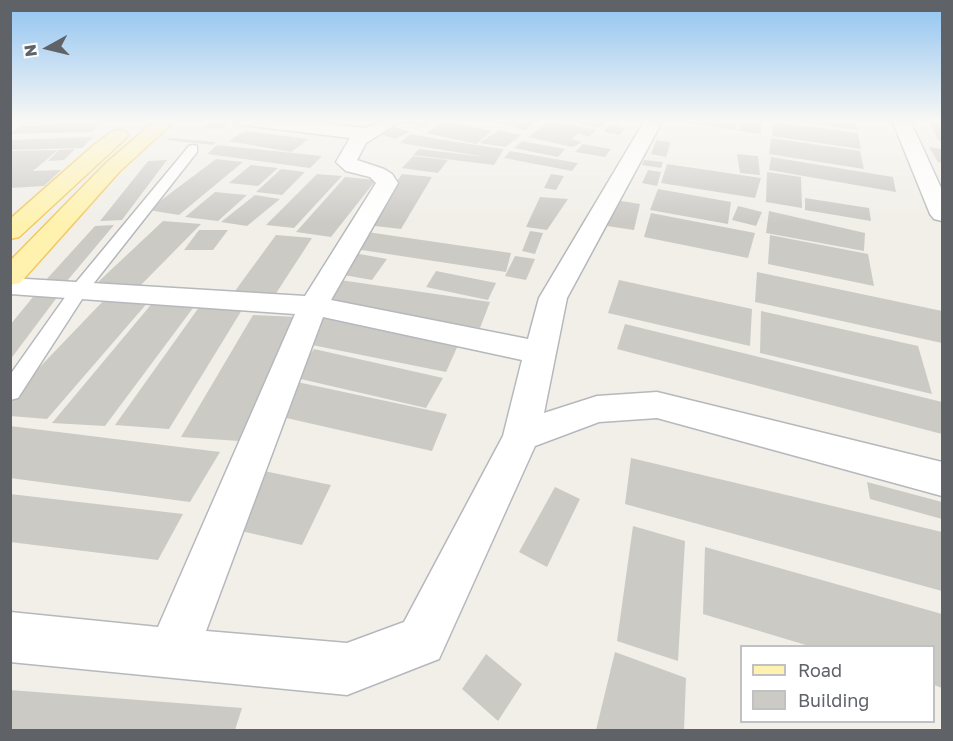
<!DOCTYPE html>
<html>
<head>
<meta charset="utf-8">
<style>
	body { margin:0 }
	#map { position:relative; width:953px; height:741px; overflow:hidden; background:#f1efe8; font-family:"Golos Text",sans-serif }
	canvas { display:block }
	.frame { position:absolute; inset:0; border:12px solid #5f6368; pointer-events:none }
	.legend { position:absolute; left:740px; top:645px; width:195px; height:78px; box-sizing:border-box; background:#fff; border:2px solid #bfc1c3; margin:0; padding:8px 10px; list-style:none; font-size:18px; color:#5f6368 }
	.legend li { display:flex; align-items:center; gap:12px; height:30px }
	.legend b { width:30px; border:2px solid #bfc1c3 }
	.north { position:absolute; left:18px; top:18px; width:60px; height:60px; -webkit-text-stroke:4px #fff; paint-order:stroke; rotate:262deg; font-size:16px; font-weight:700; line-height:24px; text-align:center; color:#5f6368 }
	.north::after { content:''; display:block; margin:auto; width:21px; height:27px; background:#5f6368; clip-path:polygon(50% 0,100% 100%,50% 72%,0 100%) }
</style>
</head>
<body>
<div id="map">
<canvas width="953" height="741"></canvas>
<div class="frame"></div>
<ul class="legend">
<li><b style="height:8px;background:#fff2af"></b>Road</li>
<li><b style="height:16px;background:#cccac5"></b>Building</li>
</ul>
<div class="north">N</div>
</div>
<script>
const context = document.querySelector('canvas').getContext('2d');
context.lineJoin = 'round';
function fill(path, color) {
  context.fillStyle = color;
  context.fill(path, 'evenodd');
}
function poly(rows) {
  const path = new Path2D();
  for (const r of rows) {
    path.moveTo(r[0], r[1]);
    for (let i = 2; i < r.length; i += 2) path.lineTo(r[i], r[i + 1]);
  }
  return path;
}
function stroke(path, color, width, dash) {
  context.strokeStyle = color;
  context.lineWidth = width;
  context.lineCap = dash ? 'butt' : 'round';
  context.setLineDash(dash || []);
  context.stroke(path);
}
const building = poly([
	[28,120,57,120,52,124,21,125],
	[60,120,105,120,92,132,10,134,20,126,53,125],
	[403,120,415,120,431,123,425,127,401,122],
	[484,120,535,120,526,130],
	[550,120,596,130,589,137,578,133,572,139,582,142,573,147,528,137],
	[563,120,608,120,599,128],
	[683,120,735,120,736,130,683,122],
	[740,120,761,121,761,134,739,131],
	[793,120,855,120,858,130,793,121],
	[928,120,942,120,942,141,938,140],
	[213,121,229,123,220,129,204,127],
	[444,121,492,131,476,144,426,133],
	[773,122,858,133,861,149,772,136],
	[609,125,625,128,620,135,604,132],
	[395,127,410,132,395,139,380,134],
	[499,130,522,135,505,147,479,143],
	[246,131,309,139,291,152,228,141],
	[410,134,456,142,504,149,494,165,413,155,419,149,486,157,400,143],
	[93,137,82,148,10,150,10,140],
	[170,138,216,142,213,145,166,140],
	[771,138,860,151,864,169,769,154],
	[656,140,671,142,666,157,651,154],
	[522,141,565,149,558,157,514,148],
	[583,144,611,149,605,157,575,152],
	[217,145,322,156,310,168,207,154],
	[929,147,942,149,942,163,938,162],
	[75,149,64,160,48,161,59,150],
	[58,150,33,171,61,170,44,186,10,188,10,163,21,163,10,163,10,151],
	[510,151,578,163,572,171,504,158],
	[737,154,758,156,760,175,740,173],
	[413,156,448,160,438,173,402,168],
	[771,157,893,177,896,192,769,170],
	[216,159,243,162,179,215,148,210],
	[167,160,122,220,100,221,148,161],
	[644,160,663,162,661,168,642,165],
	[667,164,761,178,755,198,661,183],
	[251,165,278,168,258,186,229,183],
	[281,169,305,172,282,195,256,192],
	[648,170,661,172,657,186,642,183],
	[767,172,801,177,802,208,766,202],
	[317,174,342,176,294,228,266,225],
	[402,174,432,177,401,229,366,225],
	[551,174,564,176,556,190,544,188],
	[345,177,376,180,331,237,296,232],
	[658,189,731,202,728,224,650,210],
	[215,192,247,195,218,221,185,217],
	[255,195,280,199,247,226,221,222],
	[540,197,568,199,547,230,526,227],
	[805,198,869,208,871,221,805,210],
	[615,200,640,204,634,230,607,226],
	[738,206,762,212,756,226,732,220],
	[769,211,865,233,864,251,766,233],
	[651,213,755,233,748,258,644,237],
	[163,221,201,224,140,286,97,283],
	[114,225,67,281,45,281,95,226],
	[199,230,228,230,213,250,184,250],
	[530,231,543,233,535,254,522,251],
	[367,232,511,253,506,272,355,249],
	[276,235,312,238,273,298,232,295],
	[770,235,868,254,874,286,768,264],
	[354,253,387,259,372,280,338,274],
	[515,256,535,259,526,280,505,276],
	[436,271,496,283,488,300,426,287],
	[757,272,942,311,942,343,755,302],
	[340,280,490,302,480,328,323,303],
	[619,280,752,309,750,346,608,313],
	[58,296,10,360,10,325,33,297],
	[106,298,149,301,47,419,10,416,10,398],
	[154,301,196,304,105,426,52,423],
	[202,303,245,305,169,429,115,425],
	[761,311,918,346,932,394,760,353],
	[323,314,459,343,446,372,302,343],
	[253,315,299,317,239,441,181,437],
	[625,324,942,402,942,434,617,349],
	[314,349,443,378,426,408,292,377],
	[297,382,447,414,432,451,273,415],
	[10,426,220,452,190,502,10,478],
	[631,458,942,532,942,591,625,504],
	[264,471,331,485,302,545,228,528],
	[867,482,942,502,942,519,870,499],
	[555,487,580,499,547,567,519,552],
	[10,494,183,514,158,560,10,542],
	[633,526,685,541,678,661,617,641],
	[705,547,942,614,942,688,934,685,934,646,809,646,703,614],
	[615,652,686,678,684,730,596,730],
	[486,654,522,684,498,721,462,689],
	[10,690,242,708,235,730,10,730]
]);
const service = poly([
	[193,145,197,146,197,152,86,293,18,398,10,400,10,375,73,286,189,146,193,145]
]);
const minor = poly([
	[234,120,290,120,366,128,381,120,403,120,366,143,357,160,384,169,392,174,398,183,331,300,528,339,539,298,645,120,663,120,567,298,544,413,597,396,657,392,942,462,942,496,657,418,599,422,535,446,439,659,421,666,347,695,10,662,10,612,158,627,295,314,10,294,10,278,305,296,376,183,370,177,346,171,336,162,350,138,243,125,237,124,234,120],
	[323,317,522,360,503,436,404,622,347,643,206,631,323,317],
	[892,120,910,120,942,190,942,221,934,219,930,214,892,120]
]);
const primary = poly([
	[156,120,176,120,120,171,20,283,10,285,10,261,106,163,156,120],
	[119,130,125,131,128,135,125,139,19,237,10,239,10,219,94,145,113,131,119,130]
]);
fill(building, '#cccac5');
stroke(service, '#b5b8bc', 3);
stroke(minor, '#b5b8bc', 3);
stroke(primary, '#f2c960', 3);
fill(service, '#fff');
fill(minor, '#fff');
fill(primary, '#fff2af');
const sky = context.createLinearGradient(0, 0, 0, 224);
sky.addColorStop(0, '#8fc3f1');
sky.addColorStop(0.54, '#f9f8f5');
sky.addColorStop(1, '#f9f8f500');
context.fillStyle = sky;
context.fillRect(0, 0, 953, 224);
</script>
</body>
</html>
